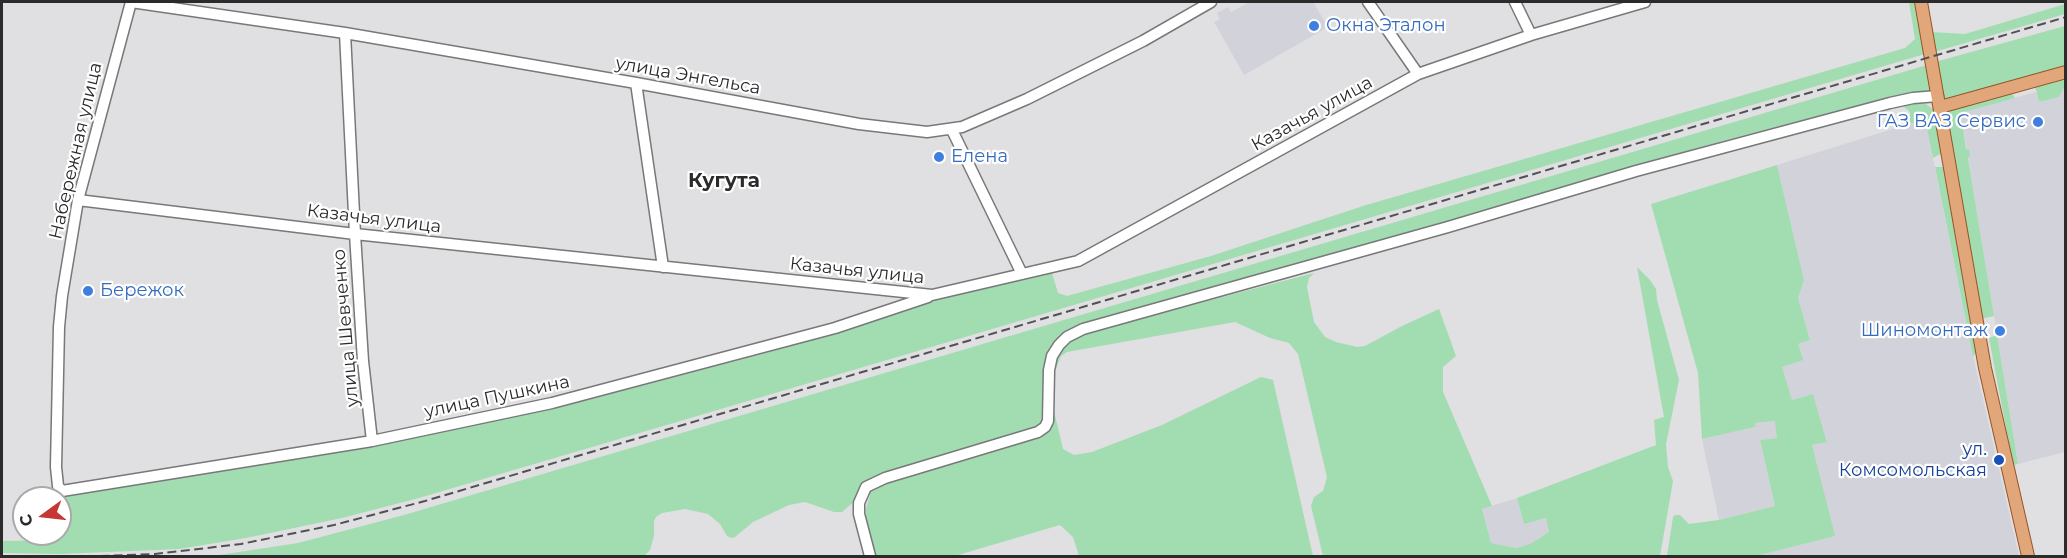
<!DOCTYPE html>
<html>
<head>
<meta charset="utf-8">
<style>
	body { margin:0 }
	#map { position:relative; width:2067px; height:558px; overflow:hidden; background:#e0dfe2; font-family:Montserrat,sans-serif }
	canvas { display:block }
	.frame { position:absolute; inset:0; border:3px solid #2b2b2c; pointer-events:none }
	.north { position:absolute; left:12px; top:486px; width:60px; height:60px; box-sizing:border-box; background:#fff; border:2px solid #aaaaab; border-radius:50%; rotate:255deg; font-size:16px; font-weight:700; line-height:24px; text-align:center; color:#2b2b2c }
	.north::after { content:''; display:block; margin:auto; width:21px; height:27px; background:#c53634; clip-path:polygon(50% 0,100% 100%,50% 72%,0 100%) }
</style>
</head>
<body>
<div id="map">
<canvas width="2067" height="558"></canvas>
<div class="frame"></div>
<div class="north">С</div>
</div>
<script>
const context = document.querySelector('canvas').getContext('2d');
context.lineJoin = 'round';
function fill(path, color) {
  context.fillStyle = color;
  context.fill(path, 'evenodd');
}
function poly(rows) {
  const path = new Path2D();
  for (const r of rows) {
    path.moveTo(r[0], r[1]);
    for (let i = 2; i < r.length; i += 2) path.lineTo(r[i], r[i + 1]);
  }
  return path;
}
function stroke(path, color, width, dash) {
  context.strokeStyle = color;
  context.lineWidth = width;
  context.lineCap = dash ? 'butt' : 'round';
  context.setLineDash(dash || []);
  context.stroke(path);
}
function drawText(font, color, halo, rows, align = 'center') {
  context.font = font + ' Montserrat,sans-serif';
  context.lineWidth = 4.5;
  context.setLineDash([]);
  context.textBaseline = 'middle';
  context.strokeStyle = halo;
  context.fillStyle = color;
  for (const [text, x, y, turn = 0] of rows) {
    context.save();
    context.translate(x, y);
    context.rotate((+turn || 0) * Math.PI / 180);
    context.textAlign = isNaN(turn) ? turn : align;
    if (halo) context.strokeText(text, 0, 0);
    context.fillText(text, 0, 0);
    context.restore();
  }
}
const built = poly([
	[1250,2,1313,2,1328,27,1244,75,1214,22,1220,19,1217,13,1228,7,1231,12],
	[2065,86,2065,452,2018,464,1961,113,2036,92,2039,102,2059,97],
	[1925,119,1973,356,2019,556,1756,556,1834,536,1812,445,1827,441,1813,394,1792,400,1782,367,1798,344,1810,340,1798,298,1804,280,1777,165],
	[1776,421,1777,438,1760,440,1775,506,1719,520,1702,439,1755,427,1754,423],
	[1517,498,1524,524,1546,518,1549,532,1530,544,1516,548,1491,543,1482,509]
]);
const green = poly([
	[1909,2,1916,2,1925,54,419,498,342,518,246,538,179,549,60,554,2,553,2,541,56,540,60,534,60,498,56,497,332,453,564,406,766,353,933,300,1023,278,1052,273,1058,293,1067,296,1211,256,1363,206,1905,48,1915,39],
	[2065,4,2065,14,1934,52,1931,32,1965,34],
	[2065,26,2065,69,1944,103,1935,62],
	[1927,65,1932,92,1921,92,1883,99,1722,141,1065,335,1054,342,1047,359,1043,421,1038,427,862,490,859,488,857,499,842,512,834,512,805,502,789,505,753,522,735,537,731,538,727,536,720,524,708,514,685,509,662,513,656,517,654,521,654,536,650,550,644,556,213,556,298,543,404,515],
	[2063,78,2065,86,2059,97,2039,102,2035,86],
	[2011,92,2015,98,1961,113,1966,149,1969,150,1970,156,1968,158,1994,316,1980,319,1945,110],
	[1919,103,1926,104,1934,110,1942,153,1933,158,1925,119,1910,124,1910,112,1903,106],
	[1777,165,1804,280,1798,298,1810,340,1798,344,1803,360,1782,367,1792,400,1813,394,1827,442,1812,445,1835,536,1756,556,1667,556,1673,517,1675,515,1680,515,1689,524,1719,520,1775,506,1760,440,1777,438,1775,421,1755,423,1755,427,1702,439,1698,373,1651,204],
	[1935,167,1947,167,1978,352,1973,356],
	[1637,267,1650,280,1656,289,1657,300,1679,380,1666,444,1668,467,1673,481,1660,556,1323,556,1311,506,1314,497,1323,491,1327,477,1298,354,1289,343,1270,338,1235,322,1067,352,1061,356,1055,371,1058,355,1065,346,1070,341,1092,331,1314,273,1309,278,1307,287,1314,322,1325,337,1336,342,1357,347,1365,346,1402,326,1439,309,1456,356,1443,367,1443,392,1492,506,1482,509,1491,543,1516,548,1530,544,1549,532,1546,518,1524,524,1517,498,1656,445,1654,420,1664,417],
	[1997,335,2018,464,2013,465,1989,338],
	[1261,377,1273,380,1313,556,1079,556,1073,537,1060,525,958,555,875,556,866,520,866,509,870,495,865,491,882,482,1045,434,1054,423,1054,411,1063,449,1074,455,1092,452,1162,425]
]);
const minor = poly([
	[131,2,78,200,62,296,59,327,56,467,58,486,62,491,372,441,552,403,835,328,928,297],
	[131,2,345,33,636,83,859,124,927,132,962,127,1027,99,1143,41,1211,2],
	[1368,2,1418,74],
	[1515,2,1531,35],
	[345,33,355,234,363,361,372,441],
	[636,83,663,267],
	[952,130,1022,274],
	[78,200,355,234,932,295,1078,261,1418,74,1531,35,1645,2],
	[870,556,859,514,859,503,866,487,885,478,1038,432,1045,427,1048,421,1049,370,1052,356,1059,345,1067,337,1083,329,1448,227,1636,171,1890,103,1913,98,1938,96]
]);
const major = poly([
	[1921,2,1985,368,2028,556],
	[1940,107,2066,72]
]);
const rail = poly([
	[100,556,155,554,241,544,334,525,425,501,2066,17]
]);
const markers = [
	[1314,26,6,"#3f7fe0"],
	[2038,122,6,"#3f7fe0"],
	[939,157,6,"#3f7fe0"],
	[88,291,6,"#3f7fe0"],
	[2000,331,6,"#3f7fe0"],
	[1999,460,6,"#1a4fb4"]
];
const shopNames = [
	["Окна Эталон",1326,26],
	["ГАЗ ВАЗ Сервис",2026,122,"right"],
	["Елена",951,157],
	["Бережок",100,291],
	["Шиномонтаж",1988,331,"right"]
];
const streetNames = [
	["улица Энгельса",688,76,10],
	["Казачья улица",1312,114,-29],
	["Набережная улица",76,151,-77],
	["Казачья улица",374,219,7],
	["Казачья улица",857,271,6],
	["улица Шевченко",346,328,-95],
	["улица Пушкина",497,397,-12]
];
const transitNames = [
	["ул.",1987,450],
	["Комсомольская",1987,471]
];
const neighbourhoodNames = [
	["Кугута",724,181]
];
fill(built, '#d2d2da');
fill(green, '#a1ddb1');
stroke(minor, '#78787a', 13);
stroke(major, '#955526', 14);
stroke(minor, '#fff', 10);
stroke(major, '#e2a67b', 12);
stroke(rail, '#515052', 2, [9, 4.5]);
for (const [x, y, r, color] of markers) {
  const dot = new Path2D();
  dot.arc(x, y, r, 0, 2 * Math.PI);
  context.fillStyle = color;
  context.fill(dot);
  stroke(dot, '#fff', 2);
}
drawText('18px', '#366cbe', '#fff', shopNames, 'left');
drawText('18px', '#2b2b2c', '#fff', streetNames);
drawText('18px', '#164399', '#fff', transitNames, 'right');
drawText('bold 20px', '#2b2b2c', '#fff', neighbourhoodNames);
</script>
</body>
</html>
